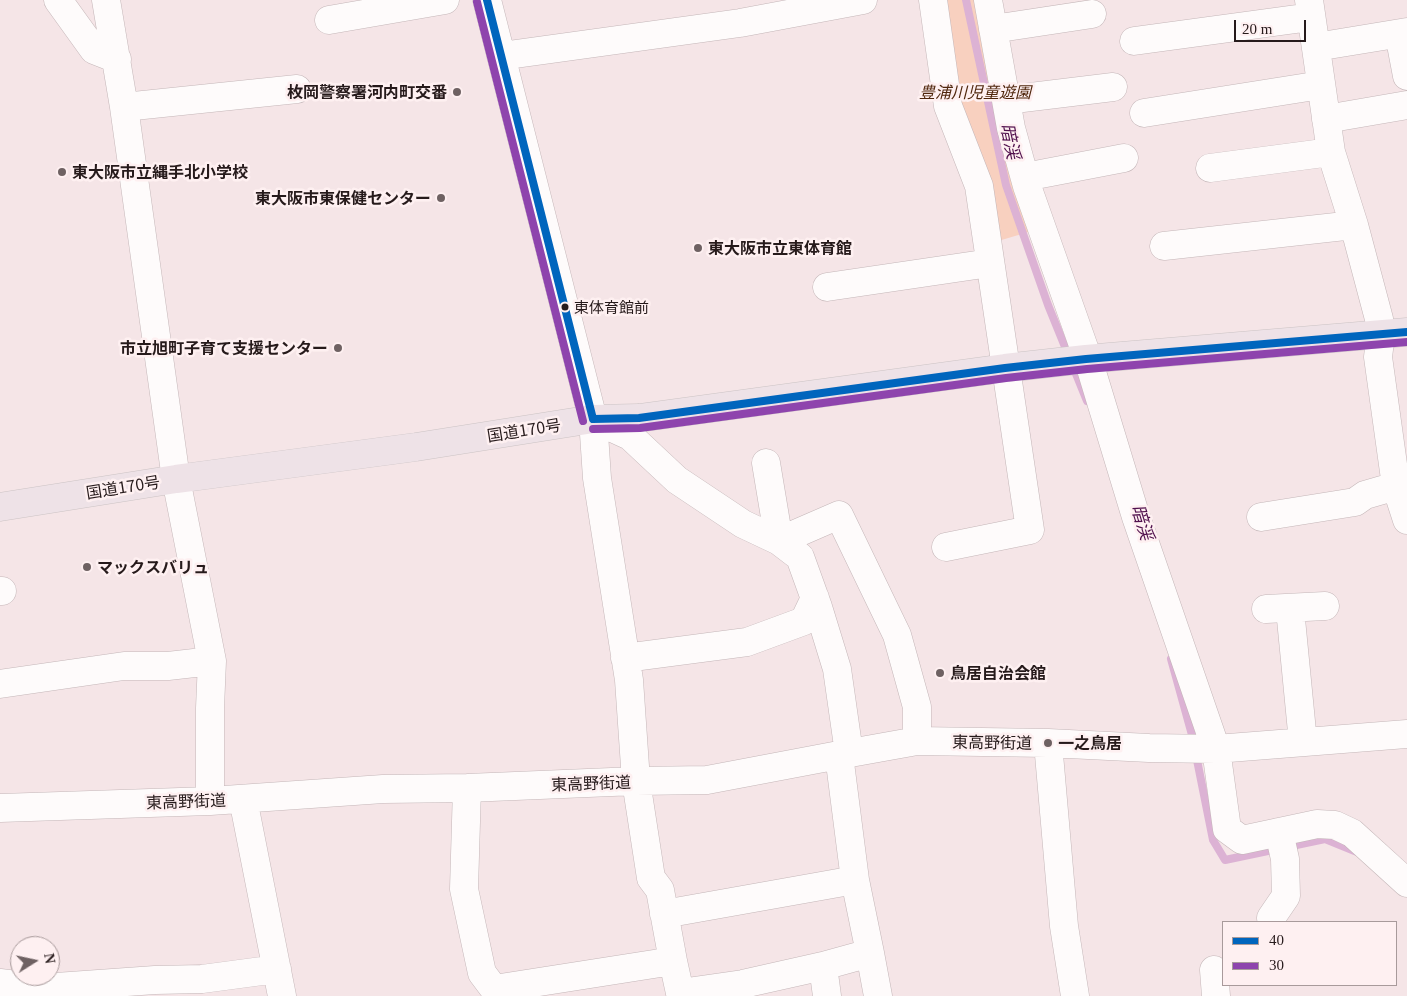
<!DOCTYPE html>
<html>
<head>
<meta charset="utf-8">
<style>
	body { margin:0 }
	#map { position:relative; width:1407px; height:996px; overflow:hidden; background:#f5e5e7; font-family:Georgia,serif }
	canvas { display:block }
	.legend { position:absolute; left:1222px; top:921px; width:175px; height:65px; box-sizing:border-box; background:#fef0f1; border:1px solid #a89a9b; margin:0; padding:6px 9px; list-style:none; font-size:15px; color:#261a1b }
	.legend li { display:flex; align-items:center; gap:10px; height:25px }
	.legend b { width:25px; border:1px solid #a89a9b }
	.north { position:absolute; left:10px; top:936px; width:50px; height:50px; box-sizing:border-box; background:#fef0f1; border:1px solid #a89a9b; border-radius:50%; rotate:80deg; font-size:14px; font-weight:700; line-height:20px; text-align:center; color:#261a1b }
	.north::after { content:''; display:block; margin:auto; width:18px; height:22px; background:#6e6162; clip-path:polygon(50% 0,100% 100%,50% 72%,0 100%) }
	.scale { position:absolute; left:1234px; top:20px; width:72px; height:22px; box-sizing:border-box; border:2px solid #261a1b; border-top:0; padding-left:6px; font-size:15px; line-height:18px; white-space:nowrap; color:#261a1b; -webkit-text-stroke:4px #fef0f1; paint-order:stroke }
</style>
</head>
<body>
<div id="map">
<canvas width="1407" height="996"></canvas>
<ul class="legend">
<li><b style="height:6px;background:#0065bd"></b>40</li>
<li><b style="height:6px;background:#8e44ad"></b>30</li>
</ul>
<div class="north">N</div>
<div class="scale">20 m</div>
</div>
<script>
const context = document.querySelector('canvas').getContext('2d');
context.lineJoin = 'round';
function fill(path, color) {
  context.fillStyle = color;
  context.fill(path, 'evenodd');
}
function poly(rows) {
  const path = new Path2D();
  for (const r of rows) {
    path.moveTo(r[0], r[1]);
    for (let i = 2; i < r.length; i += 2) path.lineTo(r[i], r[i + 1]);
  }
  return path;
}
function stroke(path, color, width, dash) {
  context.strokeStyle = color;
  context.lineWidth = width;
  context.lineCap = dash ? 'butt' : 'round';
  context.setLineDash(dash || []);
  context.stroke(path);
}
function drawText(font, color, halo, rows, align = 'center') {
  context.font = font + ' Georgia,"Noto Sans JP",serif';
  context.lineWidth = 5;
  context.setLineDash([]);
  context.textBaseline = 'middle';
  context.strokeStyle = halo;
  context.fillStyle = color;
  for (const [text, x, y, turn = 0] of rows) {
    context.save();
    context.translate(x, y);
    context.rotate((+turn || 0) * Math.PI / 180);
    context.textAlign = isNaN(turn) ? turn : align;
    if (halo) context.strokeText(text, 0, 0);
    context.fillText(text, 0, 0);
    context.restore();
  }
}
const green = poly([
	[933,0,987,0,1042,228,988,244]
]);
const stream = poly([
	[966,0,1006,185,1048,305,1087,401],
	[1171,659,1192,735,1213,840,1225,860,1325,839,1357,852]
]);
const minor = poly([
	[58,0,94,50,117,59],
	[106,0,124,107,176,479,212,661,210,708,210,801],
	[487,0,593,419,597,478,629,680,636,781,651,878,660,890,673,961,680,993,743,984,823,966,827,996],
	[933,0,948,106,979,186,1030,530,946,547],
	[988,0,1011,128,1027,186,1088,359,1136,517,1216,749,1227,829,1242,840,1317,824,1335,825,1352,833,1407,883],
	[1309,0,1331,152,1354,225,1379,319,1381,333,1378,357,1396,486,1407,520],
	[329,20,445,0],
	[993,29,1092,14],
	[1399,34,1407,76],
	[1134,41,1311,17],
	[1316,47,1407,32],
	[501,56,740,23,863,0],
	[1006,100,1113,87],
	[124,107,297,89],
	[1144,113,1321,85],
	[1326,119,1407,105],
	[1210,168,1331,152],
	[1025,177,1124,158],
	[1164,246,1354,225],
	[827,287,990,263],
	[593,419,630,436,677,480,743,524,779,541,800,557,818,607,837,669,849,753],
	[766,463,779,541,839,515,897,635,917,707,917,741],
	[1261,517,1355,502,1365,495,1396,486],
	[0,591,2,591],
	[1266,609,1325,606],
	[1290,609,1303,742],
	[625,658,747,642,804,621,815,598],
	[0,684,124,666,168,666,212,661],
	[1048,743,1064,926,1075,996],
	[839,755,855,880,870,953,878,996],
	[467,788,464,889,482,973,494,989,673,961],
	[243,799,282,996],
	[0,808,210,801,383,789,467,788,636,781,707,780,839,755,917,741,1048,743,1149,748,1216,749,1407,734],
	[664,914,855,880],
	[1272,922,1271,918,1286,896,1285,859,1279,832],
	[823,966,870,953],
	[1214,970,1216,996],
	[0,983,42,988,43,996],
	[42,988,155,980,202,979,277,969]
]);
const highway = poly([
	[0,507,176,479,416,447,593,419,639,418,1005,368,1086,359,1407,332]
]);
const bus1 = poly([
	[487,0,593,419],
	[593,419,639,418,1005,368,1086,359,1407,332]
]);
const bus2 = poly([
	[477,2,583,421],
	[593,429,640,428,1006,378,1087,369,1407,342]
]);
const markers = [
	[457,92,5,"#6e6162"],
	[62,172,5,"#6e6162"],
	[441,198,5,"#6e6162"],
	[698,248,5,"#6e6162"],
	[565,307,4.5,"#261a1b"],
	[338,348,5,"#6e6162"],
	[87,567,5,"#6e6162"],
	[940,673,5,"#6e6162"],
	[1048,743,5,"#6e6162"]
];
const busNames = [
	["東体育館前",574,307]
];
const poiNames = [
	["枚岡警察署河内町交番",447,92,"right"],
	["東大阪市立縄手北小学校",72,172],
	["東大阪市東保健センター",431,198,"right"],
	["東大阪市立東体育館",708,248],
	["市立旭町子育て支援センター",328,348,"right"],
	["マックスバリュ",97,567],
	["鳥居自治会館",950,673],
	["一之鳥居",1058,743]
];
const parkNames = [
	["豊浦川児童遊園",975,92]
];
const streetNames = [
	["国道170号",524,430,-9],
	["国道170号",123,487,-9],
	["東高野街道",992,742,1],
	["東高野街道",591,783,-2],
	["東高野街道",186,801,-2]
];
const waterNames = [
	["暗渓",1011,141,78],
	["暗渓",1143,522,73]
];
fill(green, '#f8d0bf');
stroke(stream, '#dcb2d4', 8);
stroke(minor, '#c4b6b8', 29);
stroke(highway, '#cbc3c4', 29);
stroke(minor, '#fefbfb', 28);
stroke(highway, '#eee2e7', 28);
stroke(bus1, '#0065bd', 8);
stroke(bus2, '#8e44ad', 8);
for (const [x, y, r, color] of markers) {
  const dot = new Path2D();
  dot.arc(x, y, r, 0, 2 * Math.PI);
  context.fillStyle = color;
  context.fill(dot);
  stroke(dot, '#fef0f1', 2);
}
drawText('15px', '#261a1b', '#fef0f1', busNames, 'left');
drawText('bold 16px', '#261a1b', '#fef0f1', poiNames, 'left');
drawText('italic 16px', '#4f260c', '#fef0f1', parkNames);
drawText('16px', '#261a1b', '#fef0f1', streetNames);
drawText('italic 18px', '#50104d', '#fef0f1', waterNames);
</script>
</body>
</html>
